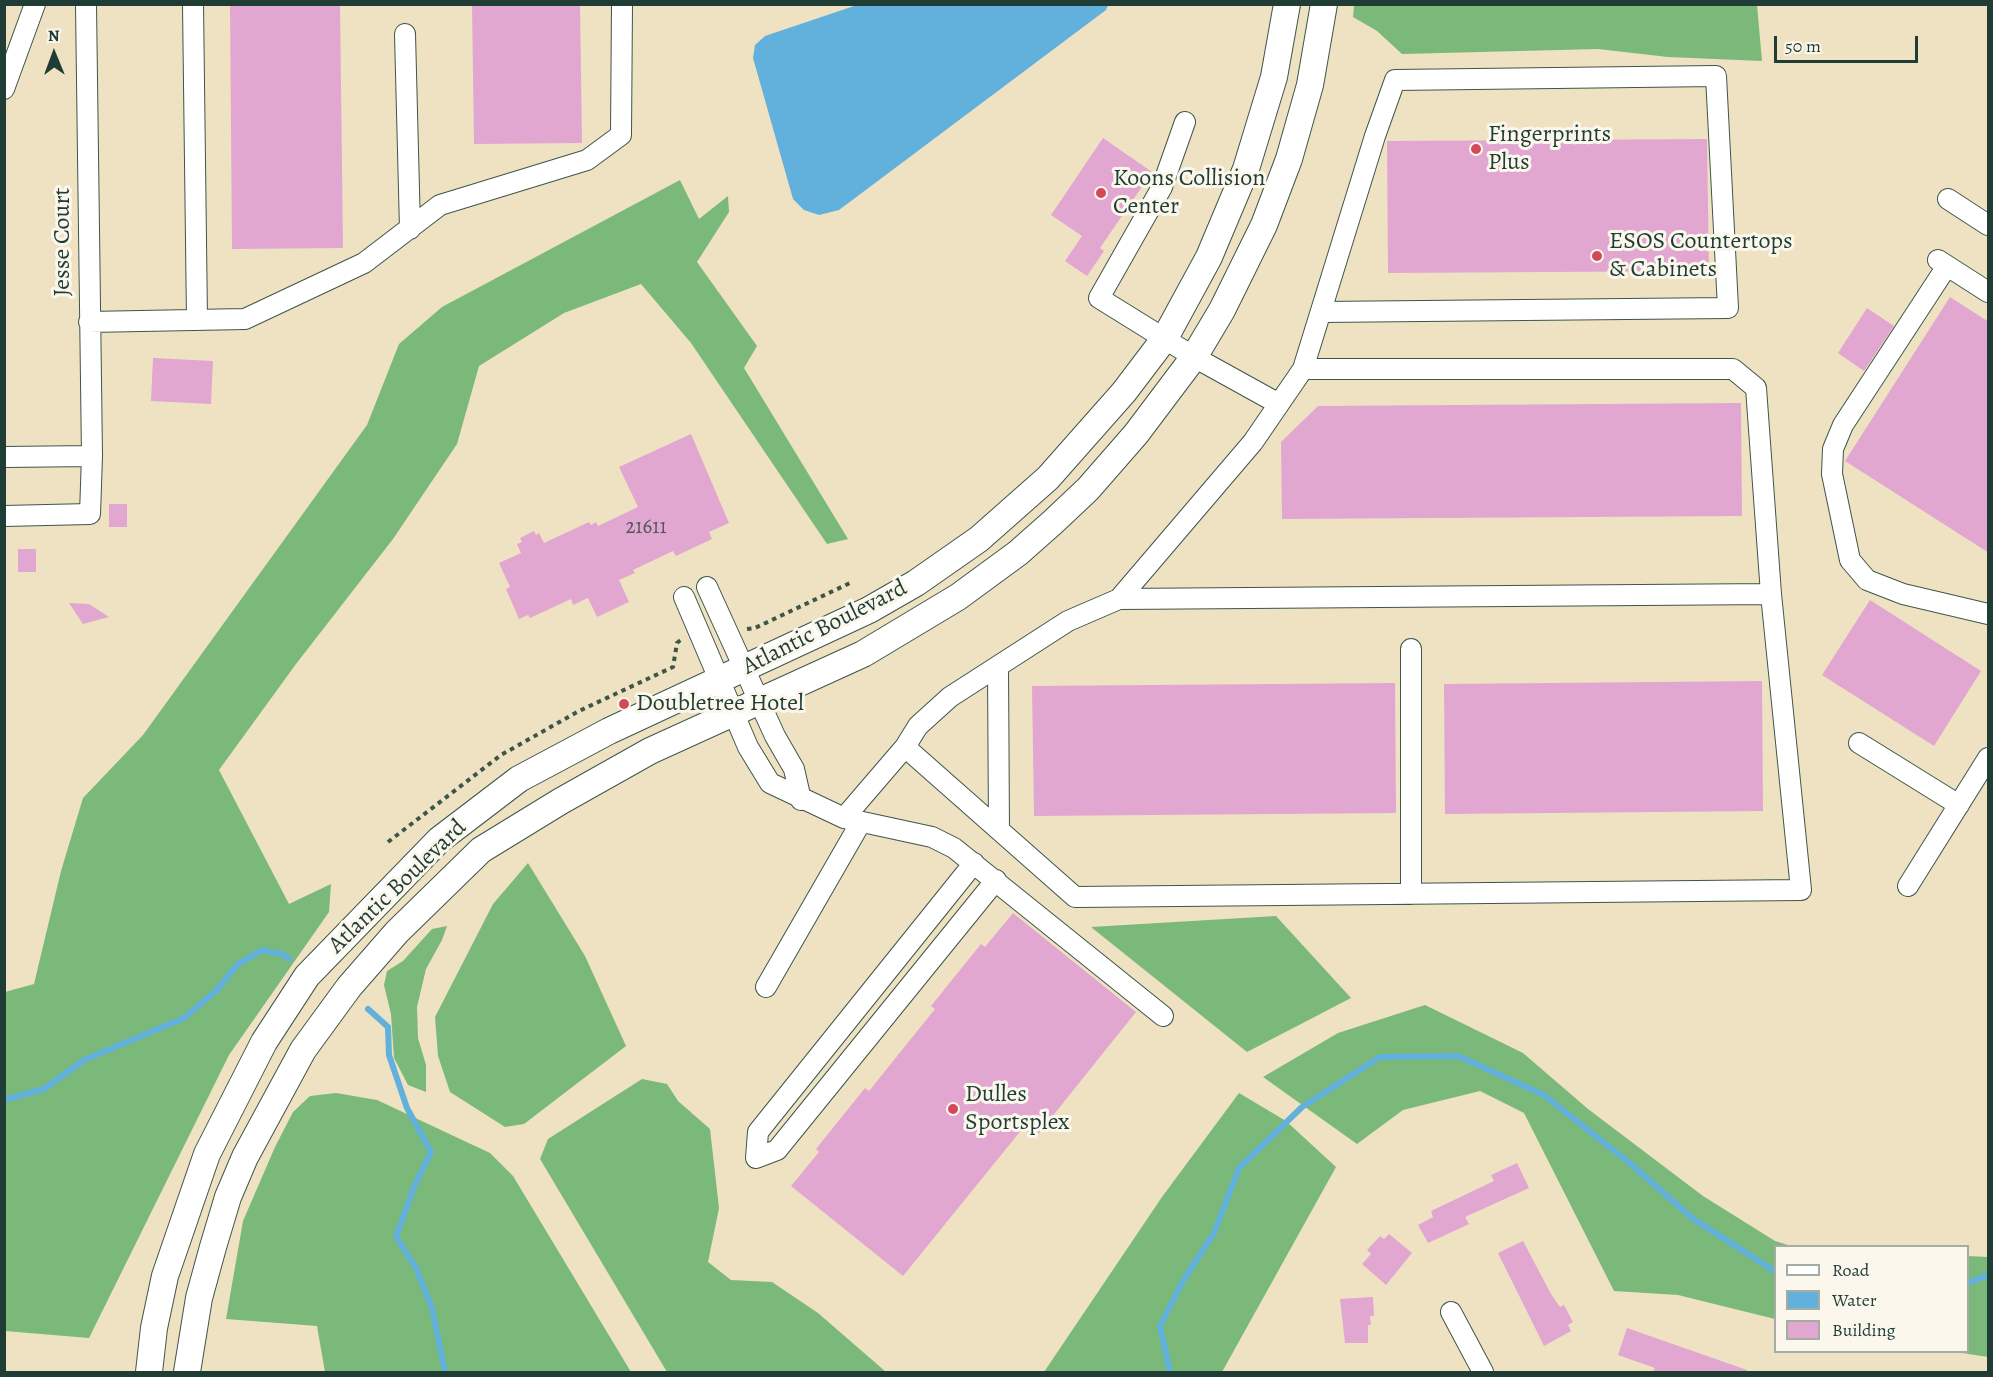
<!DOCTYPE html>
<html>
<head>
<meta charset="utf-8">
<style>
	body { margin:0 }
	#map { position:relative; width:1993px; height:1377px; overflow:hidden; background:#eee2c3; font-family:Alegreya,serif }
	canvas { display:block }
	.frame { position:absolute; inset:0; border:6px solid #1f3d34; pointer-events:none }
	.legend { position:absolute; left:1774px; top:1245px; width:195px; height:108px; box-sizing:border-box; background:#fbf7ec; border:2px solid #a3ada2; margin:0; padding:8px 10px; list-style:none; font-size:18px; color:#1f3d34 }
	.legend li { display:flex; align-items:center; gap:12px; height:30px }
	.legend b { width:30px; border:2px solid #a3ada2 }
	.north { position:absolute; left:24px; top:24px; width:60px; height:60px; -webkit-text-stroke:4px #fbf7ec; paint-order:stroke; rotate:359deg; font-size:16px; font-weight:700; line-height:24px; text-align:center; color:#1f3d34 }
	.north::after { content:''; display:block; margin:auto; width:21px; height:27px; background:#1f3d34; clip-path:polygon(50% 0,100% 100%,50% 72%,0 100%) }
	.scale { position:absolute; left:1774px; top:36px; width:144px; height:27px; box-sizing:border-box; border:3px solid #1f3d34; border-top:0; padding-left:8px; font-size:18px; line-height:21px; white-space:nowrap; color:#1f3d34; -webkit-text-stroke:4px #fbf7ec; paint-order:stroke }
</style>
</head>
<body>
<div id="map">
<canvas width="1993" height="1377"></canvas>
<div class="frame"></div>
<ul class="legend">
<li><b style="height:8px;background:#fff"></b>Road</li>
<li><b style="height:16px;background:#62b0dc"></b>Water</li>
<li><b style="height:16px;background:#e1a7d1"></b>Building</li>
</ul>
<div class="north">N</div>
<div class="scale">50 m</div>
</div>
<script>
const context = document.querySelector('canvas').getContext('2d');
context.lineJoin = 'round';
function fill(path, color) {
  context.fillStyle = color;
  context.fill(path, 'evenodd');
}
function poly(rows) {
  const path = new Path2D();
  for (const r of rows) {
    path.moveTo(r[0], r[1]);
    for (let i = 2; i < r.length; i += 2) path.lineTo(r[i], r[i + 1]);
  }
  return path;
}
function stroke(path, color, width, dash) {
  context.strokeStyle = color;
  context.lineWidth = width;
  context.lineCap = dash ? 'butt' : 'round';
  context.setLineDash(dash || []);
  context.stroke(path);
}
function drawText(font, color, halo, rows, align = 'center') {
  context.font = font + ' Alegreya,serif';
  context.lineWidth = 6;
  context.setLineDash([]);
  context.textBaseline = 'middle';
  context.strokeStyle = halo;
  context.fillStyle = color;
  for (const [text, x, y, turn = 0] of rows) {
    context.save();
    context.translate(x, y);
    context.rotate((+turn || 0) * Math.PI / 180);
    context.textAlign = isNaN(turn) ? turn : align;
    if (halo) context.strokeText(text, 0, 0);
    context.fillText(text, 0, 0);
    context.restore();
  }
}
const forest = poly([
	[1354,5,1757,5,1762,61,1668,57,1598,49,1402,54,1377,31,1353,17],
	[680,180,699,219,728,196,729,212,697,262,757,346,744,368,848,539,827,544,691,343,641,284,564,313,479,366,457,444,393,539,296,664,219,770,289,904,331,884,329,912,229,1055,89,1338,5,1331,5,992,34,984,61,871,83,798,143,735,367,425,399,344,442,307],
	[528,863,585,956,626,1046,524,1124,505,1127,450,1092,438,1056,435,1017,493,904],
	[1276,916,1351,998,1247,1052,1091,927],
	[447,926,442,940,426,969,417,1007,418,1038,426,1065,426,1092,408,1085,394,1058,391,1014,384,985,387,971,403,961,432,929],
	[1425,1005,1523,1053,1588,1109,1703,1196,1775,1241,1791,1246,1776,1246,1775,1319,1678,1295,1614,1291,1524,1113,1480,1091,1403,1110,1357,1144,1263,1077,1338,1033],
	[642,1079,667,1084,678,1101,710,1129,719,1208,708,1262,731,1280,772,1282,818,1313,886,1372,667,1372,540,1159,548,1139],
	[336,1093,377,1100,490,1153,513,1176,631,1372,325,1372,317,1326,226,1319,243,1221,275,1147,293,1112,310,1096],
	[1239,1093,1286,1121,1336,1167,1222,1372,1044,1372,1162,1197],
	[1968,1256,1988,1257,1988,1357,1956,1352,1968,1352]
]);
const water = poly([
	[857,5,857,4,1108,5,1106,10,839,210,819,215,804,210,793,199,753,58,755,45,765,36]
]);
const stream = poly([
	[368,1009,388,1027,389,1055,407,1108,431,1152,415,1185,396,1236,416,1268,432,1308,445,1372],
	[4,1100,44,1089,84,1060,184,1018,216,991,237,965,262,950,282,954,289,959],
	[1968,1283,1988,1275],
	[1170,1372,1160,1326,1183,1281,1214,1233,1239,1168,1302,1107,1380,1057,1458,1056,1544,1095,1631,1164,1692,1218,1776,1272]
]);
const building = poly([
	[230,4,340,4,343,248,232,249],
	[472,4,580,4,582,143,474,144],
	[1103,138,1152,172,1100,248,1104,251,1087,276,1065,261,1082,236,1051,215],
	[1707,139,1709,271,1388,273,1387,141],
	[1950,297,1989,322,1989,553,1845,461],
	[1867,308,1894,326,1864,371,1838,353],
	[153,358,213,361,211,404,151,401],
	[1741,403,1742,516,1282,519,1281,442,1318,406],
	[691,434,729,523,709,532,712,539,676,556,673,551,633,570,635,573,619,580,629,602,597,617,588,598,573,605,571,599,530,618,528,615,519,619,506,589,510,587,499,563,521,553,517,544,522,542,520,538,534,531,536,535,539,533,544,543,589,522,591,525,596,522,598,526,638,507,619,467],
	[109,504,127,504,127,527,109,527],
	[18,549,36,549,36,572,18,572],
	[1870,600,1981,671,1934,746,1822,675],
	[69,603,89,604,109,617,83,624],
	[1762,681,1763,811,1445,814,1444,684],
	[1395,683,1396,813,1034,816,1032,686],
	[1013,913,1136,1012,1035,1138,1023,1128,903,1276,791,1186,819,1152,816,1149,865,1088,869,1091,935,1009,931,1006,981,944,985,947],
	[1517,1163,1529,1188,1465,1217,1469,1224,1428,1243,1418,1225,1433,1217,1431,1211,1494,1181,1491,1175],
	[1389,1234,1412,1253,1386,1285,1362,1264,1371,1254,1367,1250,1380,1236,1384,1239],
	[1523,1241,1551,1294,1560,1307,1564,1305,1573,1322,1568,1325,1571,1331,1544,1346,1498,1253],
	[1373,1297,1374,1316,1370,1316,1371,1325,1368,1325,1368,1343,1345,1343,1340,1299],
	[1627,1328,1747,1370,1747,1372,1653,1372,1655,1368,1618,1355]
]);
const path = poly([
	[747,629,755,628,850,583],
	[388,842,501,755,579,711,673,667,677,643,683,638]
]);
const minor = poly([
	[193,4,197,320],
	[405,34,410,229],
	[4,89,35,4],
	[1948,199,1988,225],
	[1938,260,1988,292],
	[1947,266,1843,425,1833,449,1832,474,1850,560,1867,580,1903,594,1988,614],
	[89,322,245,319,364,263,440,205,587,160,621,135,622,4],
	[1303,369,1375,136,1395,80,1716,76,1728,308,1321,312],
	[1279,404,1303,369,1733,369,1756,388,1771,594],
	[4,457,92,456],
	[4,516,90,514,92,456,86,4],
	[707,587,775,736,794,769,801,800],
	[684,597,748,747,770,783,844,818,932,837,954,848,1163,1016],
	[1119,599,1068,621,950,697,918,726,905,747,1075,897,1801,890,1771,594,1119,599,1253,442,1279,404,1194,357,1099,298,1162,187,1185,122],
	[1411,649,1411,894],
	[998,667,999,830],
	[1859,743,1959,805],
	[844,818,905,747],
	[974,863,758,1132,756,1158,777,1150,996,880],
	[1908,886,1988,758],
	[766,987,861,822],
	[1451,1312,1483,1372]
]);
const major = poly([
	[149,1372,154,1328,165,1276,207,1154,264,1042,307,976,439,840,519,779,609,731,869,610,916,583,979,539,1048,478,1124,392,1165,338,1209,257,1246,169,1274,77,1287,4],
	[187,1372,199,1298,213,1247,228,1197,245,1157,303,1050,349,987,397,932,481,850,561,801,650,751,863,654,958,597,1018,553,1053,522,1088,489,1136,434,1194,357,1222,310,1264,225,1289,159,1310,85,1324,4]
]);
const markers = [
	[1476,149,6,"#d1495b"],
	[1101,193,6,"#d1495b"],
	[1597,256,6,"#d1495b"],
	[624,704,6,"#d1495b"],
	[953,1109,6,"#d1495b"]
];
const numberNames = [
	["21611",646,528]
];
const poiNames = [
	["Fingerprints",1488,135],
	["Plus",1488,163],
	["Koons Collision",1113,179],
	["Center",1113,207],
	["ESOS Countertops",1609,242],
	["& Cabinets",1609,270],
	["Doubletree Hotel",636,704],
	["Dulles",965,1095],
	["Sportsplex",965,1123]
];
const streetNames = [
	["Jesse Court",63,242,-90],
	["Atlantic Boulevard",825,628,-27],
	["Atlantic Boulevard",398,887,-44]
];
fill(forest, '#7ab97a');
fill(water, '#62b0dc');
stroke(stream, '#62b0dc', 6);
fill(building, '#e1a7d1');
stroke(minor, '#3e5649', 22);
stroke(major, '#3e5649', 28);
stroke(path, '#3e5649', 4, [4.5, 4.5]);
stroke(minor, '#fff', 20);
stroke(major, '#fff', 26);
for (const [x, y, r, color] of markers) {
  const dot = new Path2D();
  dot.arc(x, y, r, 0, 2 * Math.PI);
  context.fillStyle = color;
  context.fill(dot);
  stroke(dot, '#fbf7ec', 2);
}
drawText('21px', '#50585b', null, numberNames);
drawText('24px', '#1f3d34', '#fbf7ec', poiNames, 'left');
drawText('24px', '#1f3d34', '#fbf7ec', streetNames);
</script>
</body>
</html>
